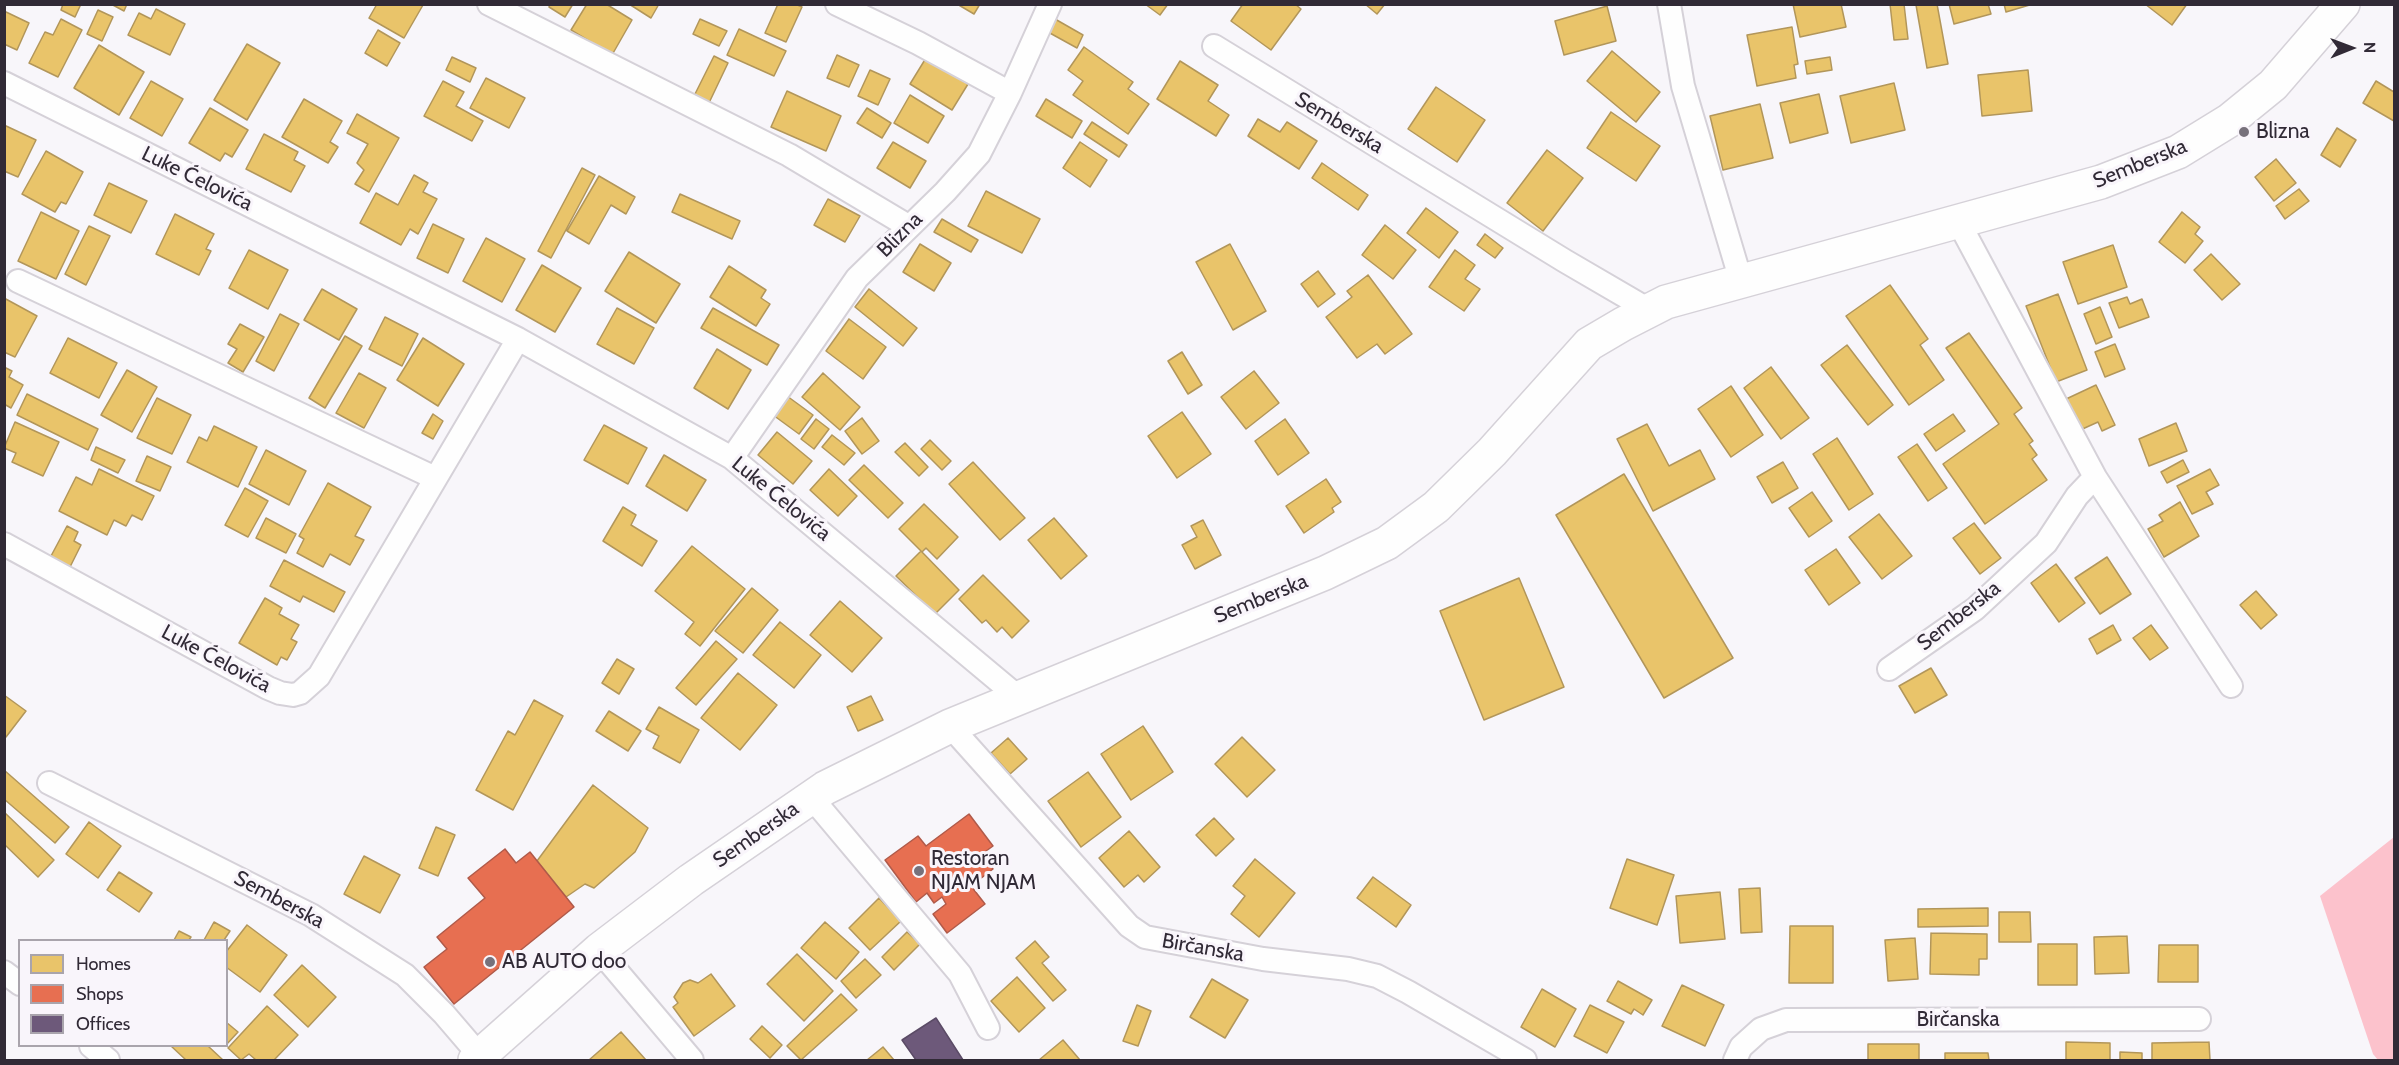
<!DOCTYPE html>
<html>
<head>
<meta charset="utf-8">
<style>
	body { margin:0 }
	#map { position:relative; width:2399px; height:1065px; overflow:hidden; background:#f8f6fa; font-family:Cabin,sans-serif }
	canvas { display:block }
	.frame { position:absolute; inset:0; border:6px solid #312a36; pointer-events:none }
	.legend { position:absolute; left:18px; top:939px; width:210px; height:108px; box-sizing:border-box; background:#f9f5fb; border:2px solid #a9a4ac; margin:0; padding:8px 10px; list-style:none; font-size:18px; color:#312a36 }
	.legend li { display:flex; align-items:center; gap:12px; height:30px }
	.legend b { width:30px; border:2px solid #a9a4ac }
	.north { position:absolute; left:2321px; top:18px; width:60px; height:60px; -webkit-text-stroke:4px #f9f5fb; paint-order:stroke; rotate:89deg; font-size:16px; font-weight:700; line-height:24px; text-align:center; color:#312a36 }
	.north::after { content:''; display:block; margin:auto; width:21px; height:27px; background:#312a36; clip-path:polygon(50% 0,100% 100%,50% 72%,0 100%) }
</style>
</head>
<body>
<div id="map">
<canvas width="2399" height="1065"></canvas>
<div class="frame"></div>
<ul class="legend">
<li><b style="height:16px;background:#e9c46a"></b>Homes</li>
<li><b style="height:16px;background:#e76f51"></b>Shops</li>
<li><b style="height:16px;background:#6d597a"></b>Offices</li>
</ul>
<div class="north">N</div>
</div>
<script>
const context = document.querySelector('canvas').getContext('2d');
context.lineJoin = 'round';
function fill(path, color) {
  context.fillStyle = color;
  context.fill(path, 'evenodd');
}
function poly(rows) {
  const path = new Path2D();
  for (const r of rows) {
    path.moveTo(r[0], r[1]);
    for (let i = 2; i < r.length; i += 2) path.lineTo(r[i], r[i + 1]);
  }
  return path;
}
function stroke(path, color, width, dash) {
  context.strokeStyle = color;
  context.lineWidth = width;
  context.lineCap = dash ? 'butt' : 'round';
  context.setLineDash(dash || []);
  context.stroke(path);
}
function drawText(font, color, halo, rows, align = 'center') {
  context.font = font + ' Cabin,sans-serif';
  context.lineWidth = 6;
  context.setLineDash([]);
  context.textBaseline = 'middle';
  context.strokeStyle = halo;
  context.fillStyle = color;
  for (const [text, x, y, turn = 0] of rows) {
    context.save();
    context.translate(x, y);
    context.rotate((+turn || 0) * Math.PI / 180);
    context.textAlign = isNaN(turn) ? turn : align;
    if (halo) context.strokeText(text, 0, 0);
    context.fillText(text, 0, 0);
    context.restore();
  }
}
const forest = poly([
	[2394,837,2394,1060,2378,1060,2373,1054,2320,896]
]);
const homes = poly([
	[63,4,81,4,75,17,61,10,63,4],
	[111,4,127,4,124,11,111,4],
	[377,4,422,4,423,5,404,38,369,18,377,4],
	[550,4,573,4,565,17,549,7,550,4],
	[587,4,606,4,632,20,612,55,571,30,587,4],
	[629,4,659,4,651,18,629,4],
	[778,4,795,4,802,7,786,42,765,33,778,4],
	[957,4,980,4,974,14,957,4],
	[1145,4,1168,4,1160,15,1145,4],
	[1243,4,1295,4,1301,9,1271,50,1231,21,1243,4],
	[1365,4,1385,4,1377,14,1365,4],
	[1793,4,1841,4,1846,27,1800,37,1793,4],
	[1890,4,1904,4,1908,39,1894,40,1890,4],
	[1937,4,1948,64,1927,68,1916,5,1937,4],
	[1949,4,1988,4,1991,14,1954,24,1949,4],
	[2004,4,2033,4,2006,12,2004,4],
	[2145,4,2187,4,2172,25,2145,4],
	[1607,6,1616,41,1564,55,1555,21,1607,6],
	[156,9,185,24,170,55,128,35,139,13,151,19,156,9],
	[98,10,113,17,102,41,87,34,98,10],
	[4,11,29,23,17,50,4,44,4,11],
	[61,19,82,30,58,77,29,63,45,32,53,35,61,19],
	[700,19,727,31,719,46,693,34,700,19],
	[1055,19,1083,35,1077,48,1048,32,1055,19],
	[1792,27,1798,64,1794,65,1796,78,1757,86,1747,35,1792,27],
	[739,29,786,51,774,76,727,55,739,29],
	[378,30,400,43,387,66,365,53,378,30],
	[247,44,280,63,247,120,214,100,247,44],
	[99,45,144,72,119,115,74,88,99,45],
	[1084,47,1133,82,1128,89,1149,104,1128,134,1073,95,1083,81,1068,70,1084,47],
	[1612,51,1660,92,1636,122,1587,81,1612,51],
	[837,55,859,65,849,87,827,78,837,55],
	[714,56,728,63,708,105,693,98,714,56],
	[452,57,476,68,470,82,446,70,452,57],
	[1830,57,1832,70,1807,74,1805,61,1830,57],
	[926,58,968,84,952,110,910,84,926,58],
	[1180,61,1218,85,1208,101,1229,115,1216,136,1157,99,1180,61],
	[870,70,890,79,878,105,858,96,870,70],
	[2028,70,2032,111,1982,116,1978,75,2028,70],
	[486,78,525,98,509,128,470,108,486,78],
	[151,81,183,99,162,136,130,118,151,81],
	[443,81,464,92,456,106,483,121,472,141,424,116,443,81],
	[2376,81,2394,92,2394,121,2363,103,2376,81],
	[1894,83,1905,130,1851,143,1840,96,1894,83],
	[1436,87,1485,120,1457,162,1408,129,1436,87],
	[787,91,841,116,826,151,771,127,787,91],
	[1819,94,1828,133,1790,143,1780,103,1819,94],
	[910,95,944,116,928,143,894,123,910,95],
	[304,99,342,121,330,142,338,147,328,163,282,137,304,99],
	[1046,99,1082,121,1072,138,1036,116,1046,99],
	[1760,104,1773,158,1723,170,1710,116,1760,104],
	[210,108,248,130,232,157,225,153,220,161,189,143,210,108],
	[867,108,891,123,882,138,857,123,867,108],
	[1611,112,1660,146,1636,181,1587,148,1611,112],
	[357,114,399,138,369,192,355,184,364,170,357,163,368,144,347,133,357,114],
	[1258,119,1280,132,1287,122,1317,141,1299,169,1248,136,1258,119],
	[1092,122,1127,145,1119,157,1084,134,1092,122],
	[4,125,36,140,18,177,4,171,4,125],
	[2337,128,2356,140,2340,167,2321,155,2337,128],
	[264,134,298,152,294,160,305,166,291,192,246,169,264,134],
	[893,142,926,161,910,188,877,168,893,142],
	[1080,142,1107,160,1090,187,1063,168,1080,142],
	[1547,150,1583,178,1543,231,1507,203,1547,150],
	[46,151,83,172,66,204,61,202,55,212,22,194,46,151],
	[2276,159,2296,183,2274,201,2255,177,2276,159],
	[1322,163,1368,195,1358,210,1312,178,1322,163],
	[582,168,595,175,551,258,538,251,582,168],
	[414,175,428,183,423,192,437,199,418,234,410,229,401,245,360,223,376,193,398,205,414,175],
	[599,176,635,197,626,214,611,205,589,244,567,231,599,176],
	[109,183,147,201,131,233,94,215,109,183],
	[2299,189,2309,201,2285,219,2276,206,2299,189],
	[986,191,1040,219,1022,253,968,226,986,191],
	[680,194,740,221,732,239,672,212,680,194],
	[828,199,860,216,845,242,814,225,828,199],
	[1426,208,1458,232,1439,258,1407,233,1426,208],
	[41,212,79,231,56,279,18,261,41,212],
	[2182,212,2200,227,2195,234,2203,241,2185,263,2159,242,2182,212],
	[175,214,214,234,206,249,211,251,199,275,156,254,175,214],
	[942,219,978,240,971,252,934,232,942,219],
	[433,224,464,239,448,273,417,258,433,224],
	[1385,225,1416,250,1393,279,1362,255,1385,225],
	[89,226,110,236,86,285,65,274,89,226],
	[1485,234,1503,248,1495,258,1477,245,1485,234],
	[486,238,525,259,502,302,463,281,486,238],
	[920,244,951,263,934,291,903,272,920,244],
	[1230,244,1266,311,1233,330,1196,262,1230,244],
	[2113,245,2127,287,2078,304,2063,262,2113,245],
	[249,250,288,270,268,309,229,288,249,250],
	[1455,250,1475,265,1465,279,1480,289,1464,311,1429,287,1455,250],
	[629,252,680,284,656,323,605,291,629,252],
	[2211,254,2240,284,2222,300,2194,270,2211,254],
	[542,265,581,288,555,332,516,310,542,265],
	[729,266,766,290,761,298,770,304,756,326,710,297,729,266],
	[1318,271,1335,294,1318,307,1301,284,1318,271],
	[1368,275,1412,334,1385,354,1377,344,1357,358,1326,317,1352,297,1347,291,1368,275],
	[1890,285,1928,339,1920,345,1944,380,1909,405,1846,316,1890,285],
	[322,289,357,309,339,340,304,320,322,289],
	[869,289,917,328,903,346,855,307,869,289],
	[2058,294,2087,370,2056,382,2026,306,2058,294],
	[2127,297,2130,304,2142,299,2149,317,2119,328,2109,303,2127,297],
	[4,298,37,316,15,357,4,352,4,298],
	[2100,307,2112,337,2096,344,2084,314,2100,307],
	[617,308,654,328,634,364,597,344,617,308],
	[713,308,779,345,767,365,701,328,713,308],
	[280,314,299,324,274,371,256,361,280,314],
	[385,317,418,334,402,366,369,349,385,317],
	[849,319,886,347,863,379,826,351,849,319],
	[240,324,264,337,243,372,228,363,237,349,228,344,240,324],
	[1969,333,2022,408,2014,414,2033,441,2029,444,2037,455,2032,459,2047,480,1985,524,1943,464,1999,424,1946,348,1969,333],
	[345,336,362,346,325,408,309,398,345,336],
	[68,338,117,363,99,398,50,373,68,338],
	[423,338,464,364,438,406,397,380,423,338],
	[2115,344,2125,369,2105,377,2095,352,2115,344],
	[1847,345,1893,405,1868,425,1821,365,1847,345],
	[717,349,751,370,728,409,694,388,717,349],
	[1182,352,1202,385,1188,394,1168,361,1182,352],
	[4,367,12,371,9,377,23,385,11,408,4,404,4,367],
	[1771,367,1809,418,1781,439,1744,388,1771,367],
	[127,370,157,387,132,432,101,415,127,370],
	[1254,371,1279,403,1246,429,1221,397,1254,371],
	[359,373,386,388,364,428,336,413,359,373],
	[823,373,860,407,840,430,802,397,823,373],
	[2096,385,2115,425,2102,431,2098,422,2078,431,2064,400,2096,385],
	[1731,386,1763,435,1731,457,1698,409,1731,386],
	[27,394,98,429,88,450,17,415,27,394],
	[787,396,813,415,799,434,773,415,787,396],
	[157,398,191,415,172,454,137,438,157,398],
	[1182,412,1211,454,1177,478,1148,436,1182,412],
	[433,414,443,421,433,439,422,433,433,414],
	[1953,414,1965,431,1936,451,1924,434,1953,414],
	[862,418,879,441,862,454,845,431,862,418],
	[816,419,829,429,814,449,801,439,816,419],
	[1285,419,1309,453,1278,475,1255,441,1285,419],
	[15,422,59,442,43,476,12,462,16,453,4,448,15,422],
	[2176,423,2187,451,2149,466,2139,439,2176,423],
	[1647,424,1669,466,1700,450,1715,479,1653,511,1617,439,1647,424],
	[604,425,647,448,628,484,584,460,604,425],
	[214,426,257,447,238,487,187,462,199,437,207,441,214,426],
	[777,432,812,461,793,484,758,455,777,432],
	[832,435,855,453,844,465,822,447,832,435],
	[1837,438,1873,494,1849,510,1813,454,1837,438],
	[930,440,951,461,942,470,921,449,930,440],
	[905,443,928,467,919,476,895,452,905,443],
	[1917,444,1947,488,1928,501,1898,457,1917,444],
	[96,447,125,460,118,473,91,460,96,447],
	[266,450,306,471,289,505,249,484,266,450],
	[664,455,706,480,687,511,646,486,664,455],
	[147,456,171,467,160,491,136,481,147,456],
	[2183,460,2189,472,2167,483,2161,472,2183,460],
	[973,462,1025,518,1000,540,949,484,973,462],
	[1783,462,1798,488,1772,503,1757,477,1783,462],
	[864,465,903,503,888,518,849,480,864,465],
	[99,469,154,496,142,520,132,515,126,526,114,520,107,535,59,511,76,477,92,485,99,469],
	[829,469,857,496,838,516,810,490,829,469],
	[2210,469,2219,485,2206,492,2213,504,2192,514,2177,486,2210,469],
	[1624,474,1733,658,1664,698,1556,515,1624,474],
	[1326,479,1341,502,1332,508,1334,512,1304,533,1286,506,1326,479],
	[328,483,371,507,355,536,364,540,350,565,330,554,323,567,297,553,304,539,299,536,328,483],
	[245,488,268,501,248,537,225,525,245,488],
	[1812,492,1832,521,1809,537,1789,508,1812,492],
	[2180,502,2199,536,2164,557,2148,529,2163,521,2159,515,2180,502],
	[924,504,958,537,937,559,926,548,922,552,899,529,924,504],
	[623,507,636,515,631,525,657,541,642,566,603,541,623,507],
	[1879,514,1912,556,1882,579,1849,537,1879,514],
	[266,518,296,534,286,553,256,538,266,518],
	[1054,518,1087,556,1061,579,1028,540,1054,518],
	[1203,520,1221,555,1195,569,1182,545,1197,537,1191,526,1203,520],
	[1974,523,2001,558,1980,574,1953,538,1974,523],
	[67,526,78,532,74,541,81,545,70,567,51,556,67,526],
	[692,546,745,589,700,646,685,634,694,622,655,591,692,546],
	[1836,549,1860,583,1829,605,1805,570,1836,549],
	[921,551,959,590,935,614,896,576,921,551],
	[2107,557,2131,594,2100,614,2075,578,2107,557],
	[284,560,345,592,334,612,303,596,300,602,270,586,284,560],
	[2056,564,2085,603,2059,622,2031,583,2056,564],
	[983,575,1029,621,1012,638,1002,627,997,632,986,620,982,623,959,599,983,575],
	[1519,578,1564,687,1484,720,1440,611,1519,578],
	[752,588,778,610,743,653,715,631,752,588],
	[2256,591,2277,615,2261,629,2240,605,2256,591],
	[265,598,282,608,279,614,299,625,291,639,297,642,287,660,281,657,277,665,239,643,265,598],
	[840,601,882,638,852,672,810,635,840,601],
	[780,622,821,655,794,688,753,655,780,622],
	[2113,625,2121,640,2097,654,2089,639,2113,625],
	[2151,625,2168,648,2150,660,2133,638,2151,625],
	[716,641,737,659,696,705,676,688,716,641],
	[617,659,634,669,619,694,602,683,617,659],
	[1931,668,1947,695,1915,713,1899,686,1931,668],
	[738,673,777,705,740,750,701,718,738,673],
	[4,695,26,711,6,737,4,736,4,695],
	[871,696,883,720,858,731,847,707,871,696],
	[534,700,563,716,513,810,476,790,508,731,515,735,534,700],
	[659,707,699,730,680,763,653,748,659,736,646,729,659,707],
	[609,711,641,731,628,751,596,731,609,711],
	[1143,726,1173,772,1131,800,1101,754,1143,726],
	[1242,737,1275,770,1247,797,1215,764,1242,737],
	[1008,738,1027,759,1010,774,991,753,1008,738],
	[4,770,69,827,55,843,4,799,4,770],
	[1088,772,1121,817,1081,847,1048,801,1088,772],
	[593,785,648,828,635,852,594,888,585,884,566,897,537,861,593,785],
	[4,812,54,860,38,877,4,844,4,812],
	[1214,818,1234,839,1216,856,1196,835,1214,818],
	[89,822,121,846,98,878,66,854,89,822],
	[436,827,455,835,438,876,419,868,436,827],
	[1129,831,1160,867,1144,882,1138,875,1124,887,1099,858,1129,831],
	[364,856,400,875,380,913,344,894,364,856],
	[1255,859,1295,893,1259,937,1231,914,1245,896,1233,886,1255,859],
	[1627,859,1674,875,1657,925,1610,908,1627,859],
	[119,872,152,893,139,912,107,890,119,872],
	[1373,877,1411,905,1396,927,1357,898,1373,877],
	[1760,888,1762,932,1741,933,1739,889,1760,888],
	[1720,892,1725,939,1680,943,1676,896,1720,892],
	[879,898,901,921,870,950,849,928,879,898],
	[1988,908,1988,926,1918,927,1918,909,1988,908],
	[1999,912,2030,912,2031,942,1999,942,1999,912],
	[214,922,230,931,224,940,204,940,214,922],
	[825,922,859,952,836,979,801,948,825,922],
	[247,925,287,955,260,992,226,967,226,952,247,925],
	[1790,926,1833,926,1833,983,1789,983,1790,926],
	[179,931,191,937,189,940,174,940,179,931],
	[907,932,920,944,894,970,882,957,907,932],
	[1931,933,1987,934,1987,959,1979,959,1979,975,1930,974,1931,933],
	[2127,936,2129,973,2095,974,2094,937,2127,936],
	[1915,938,1918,979,1888,981,1885,940,1915,938],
	[1035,941,1049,957,1042,963,1066,990,1053,1001,1016,958,1035,941],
	[2038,944,2077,944,2077,985,2038,985,2038,944],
	[2159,945,2198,945,2198,982,2158,982,2159,945],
	[797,954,833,991,804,1021,767,984,797,954],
	[865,959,881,975,856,998,841,981,865,959],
	[302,965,336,997,308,1027,274,995,302,965],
	[711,974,735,1006,694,1036,673,1007,678,1003,674,997,683,983,690,980,698,983,711,974],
	[1017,977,1045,1008,1019,1032,991,1001,1017,977],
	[1212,979,1248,1000,1225,1038,1190,1017,1212,979],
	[1618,981,1652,1000,1643,1015,1634,1009,1631,1014,1607,1001,1618,981],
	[1682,985,1724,1005,1705,1046,1662,1026,1682,985],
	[1542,989,1576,1009,1555,1047,1521,1027,1542,989],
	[841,994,857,1010,801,1060,787,1046,841,994],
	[1137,1005,1151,1011,1138,1046,1123,1041,1137,1005],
	[1590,1005,1624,1022,1607,1053,1574,1036,1590,1005],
	[267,1006,298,1035,274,1060,256,1060,249,1054,241,1060,228,1048,267,1006],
	[226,1022,238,1032,226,1045,226,1022],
	[762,1026,782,1045,770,1058,750,1039,762,1026],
	[621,1032,646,1060,589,1060,621,1032],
	[1063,1040,1080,1060,1039,1060,1063,1040],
	[2066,1042,2110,1043,2110,1060,2066,1060,2066,1042],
	[2209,1042,2210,1060,2152,1060,2152,1043,2209,1042],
	[1868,1044,1919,1044,1919,1060,1868,1060,1868,1044],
	[171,1046,208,1046,223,1060,186,1060,171,1046],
	[883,1047,894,1060,867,1060,883,1047],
	[2120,1052,2142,1053,2142,1060,2120,1060,2120,1052],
	[1945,1053,1988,1053,1989,1060,1945,1060,1945,1053]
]);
const shops = poly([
	[969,814,993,846,982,854,993,869,971,886,985,904,947,933,933,914,946,904,942,897,934,903,927,893,916,902,885,860,918,836,926,846,969,814],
	[505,849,516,863,530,852,574,907,454,1004,424,967,447,949,437,937,485,898,468,878,505,849]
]);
const offices = poly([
	[936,1018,963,1060,916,1060,902,1040,936,1018]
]);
const minor = poly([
	[489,4,789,155,908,226],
	[837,4,918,43,1010,93],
	[1669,4,1683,86,1741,281],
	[1214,46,1565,261,1649,310],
	[4,83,518,339,732,458,1018,697],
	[18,281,435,478],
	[732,458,857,278,945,192,979,154,1010,93,1050,4],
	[2095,477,2231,686],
	[4,544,268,688,280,693,293,695,300,693,319,676,518,339],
	[1889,669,1975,609,2046,543,2077,496,2095,477,1958,221],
	[950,726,1129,926,1145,937,1263,959,1348,969,1377,976,1408,992,1525,1060],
	[49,783,311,915,405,975,444,1014,480,1056],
	[811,797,960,974,988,1028],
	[599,950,692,1060],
	[4,972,20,984],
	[91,1046,108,1060],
	[1735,1060,1741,1047,1761,1029,1786,1020,2199,1019]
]);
const secondary = poly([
	[475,1060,599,950,691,880,825,788,950,726,1325,573,1387,543,1436,507,1492,452,1589,344,1623,324,1666,302,2101,182,2178,152,2230,120,2273,85,2343,4]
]);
const markers = [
	[2244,132,6,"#77717b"],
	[919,871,6,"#77717b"],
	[490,962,6,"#77717b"]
];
const streetNames = [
	["Semberska",1339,123,31],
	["Semberska",2140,164,-22],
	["Luke Ćelovića",197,179,26],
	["Blizna",900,235,-45],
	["Luke Ćelovića",781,499,39],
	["Semberska",1261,599,-22],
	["Semberska",1959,616,-38],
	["Luke Ćelovića",216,659,28],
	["Semberska",756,835,-35],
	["Semberska",279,900,28],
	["Birčanska",1203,948,10],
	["Birčanska",1958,1020]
];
const poiNames = [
	["Blizna",2256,132],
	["Restoran",931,859],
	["NJAM NJAM",931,883],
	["AB AUTO doo",502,962]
];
fill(forest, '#fcc2cc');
fill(homes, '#e9c46a');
stroke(homes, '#b2965a', 1.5);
fill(shops, '#e76f51');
stroke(shops, '#b05a49', 1.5);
fill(offices, '#6d597a');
stroke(offices, '#5b4b66', 1.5);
stroke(minor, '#d5d1d8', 26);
stroke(secondary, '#d5d1d8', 36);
stroke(minor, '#fefefe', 22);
stroke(secondary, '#fefefe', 33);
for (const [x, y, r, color] of markers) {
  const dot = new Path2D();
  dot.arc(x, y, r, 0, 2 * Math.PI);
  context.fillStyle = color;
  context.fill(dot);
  stroke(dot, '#f9f5fb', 2);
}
drawText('21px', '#312a36', '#f9f5fb', streetNames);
drawText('21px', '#312a36', '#f9f5fb', poiNames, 'left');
</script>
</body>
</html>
